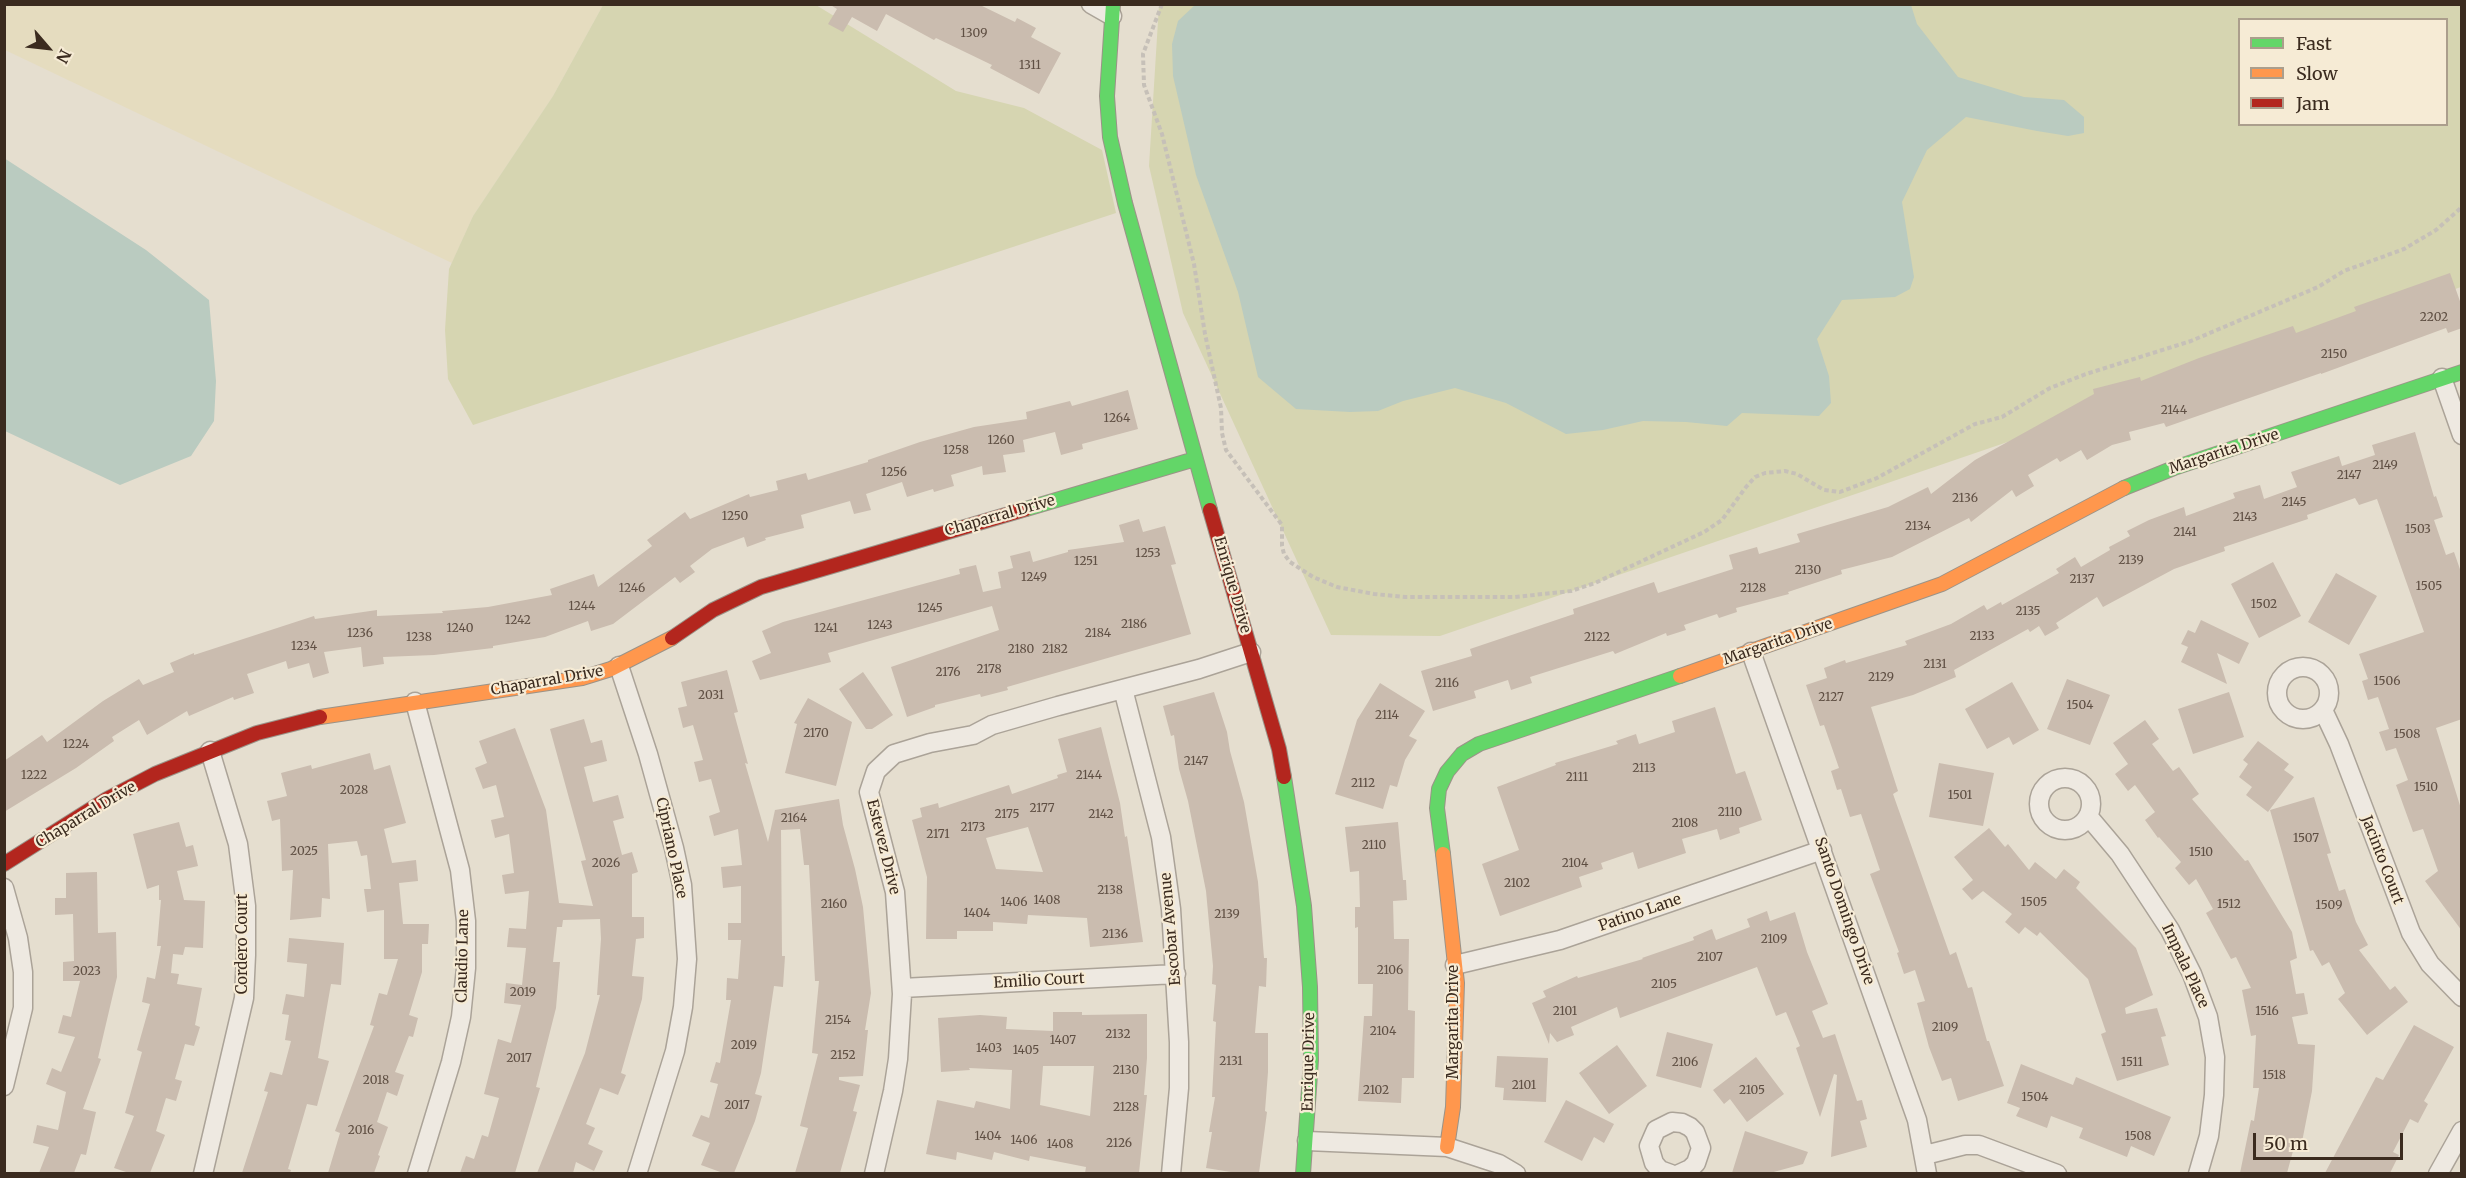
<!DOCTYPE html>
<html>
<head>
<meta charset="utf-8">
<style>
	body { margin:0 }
	#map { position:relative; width:2466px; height:1178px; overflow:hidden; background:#e5decf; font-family:Merriweather,serif }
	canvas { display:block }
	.frame { position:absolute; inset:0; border:6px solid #3b2b1f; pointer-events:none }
	.legend { position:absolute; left:2238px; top:18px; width:210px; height:108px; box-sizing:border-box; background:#f6ebd5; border:2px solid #ab9e8c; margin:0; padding:8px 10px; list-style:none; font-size:18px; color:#3b2b1f }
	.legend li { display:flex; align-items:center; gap:12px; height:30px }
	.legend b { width:30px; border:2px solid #ab9e8c }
	.north { position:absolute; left:18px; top:18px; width:60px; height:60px; -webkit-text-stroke:4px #f6ebd5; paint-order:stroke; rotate:118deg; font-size:16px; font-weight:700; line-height:24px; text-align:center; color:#3b2b1f }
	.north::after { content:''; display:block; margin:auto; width:21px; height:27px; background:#3b2b1f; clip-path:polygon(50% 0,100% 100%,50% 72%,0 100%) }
	.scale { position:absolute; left:2253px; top:1133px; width:150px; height:27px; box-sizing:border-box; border:3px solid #3b2b1f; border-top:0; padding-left:8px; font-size:18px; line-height:21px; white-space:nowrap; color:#3b2b1f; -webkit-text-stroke:4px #f6ebd5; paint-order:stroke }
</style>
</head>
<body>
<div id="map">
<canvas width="2466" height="1178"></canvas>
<div class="frame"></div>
<ul class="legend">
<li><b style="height:8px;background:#63d668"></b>Fast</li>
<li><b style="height:8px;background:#ff974d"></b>Slow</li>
<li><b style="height:8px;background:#b3261e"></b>Jam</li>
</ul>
<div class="north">N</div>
<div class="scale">50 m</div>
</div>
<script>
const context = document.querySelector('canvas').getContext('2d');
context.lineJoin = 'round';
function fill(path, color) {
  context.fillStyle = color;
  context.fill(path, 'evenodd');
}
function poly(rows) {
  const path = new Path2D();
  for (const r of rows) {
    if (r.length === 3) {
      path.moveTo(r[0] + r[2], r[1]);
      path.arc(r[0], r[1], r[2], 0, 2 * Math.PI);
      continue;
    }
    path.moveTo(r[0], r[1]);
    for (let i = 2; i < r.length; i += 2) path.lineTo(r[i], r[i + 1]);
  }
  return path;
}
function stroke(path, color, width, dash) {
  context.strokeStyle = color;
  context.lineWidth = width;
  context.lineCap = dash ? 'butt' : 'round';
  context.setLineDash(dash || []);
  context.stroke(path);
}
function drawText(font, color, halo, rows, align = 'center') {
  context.font = font + ' Merriweather,serif';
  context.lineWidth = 4.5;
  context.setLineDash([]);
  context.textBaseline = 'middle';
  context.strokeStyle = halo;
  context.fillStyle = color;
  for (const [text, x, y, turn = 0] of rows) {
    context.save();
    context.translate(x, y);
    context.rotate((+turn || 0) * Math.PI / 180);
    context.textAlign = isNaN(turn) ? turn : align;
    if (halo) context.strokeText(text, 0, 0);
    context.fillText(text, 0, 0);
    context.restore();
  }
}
const farmland = poly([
	[4,5,603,5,553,96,473,216,452,263,5,50]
]);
const green = poly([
	[603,5,816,5,956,91,1024,108,1102,150,1116,213,473,425,448,379,445,330,449,269,473,216,553,96],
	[1159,5,2461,5,2461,287,1440,636,1331,635,1183,313,1149,166],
	[2240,20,2446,20,2446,124,2240,124]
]);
const water = poly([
	[1195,5,1911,5,1917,24,1958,77,2024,97,2064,100,2084,117,2084,133,2068,136,2037,131,1966,117,1927,150,1902,202,1914,277,1910,289,1895,297,1842,300,1817,339,1829,376,1831,403,1819,416,1742,413,1727,426,1686,422,1643,421,1603,430,1566,434,1506,403,1455,388,1403,401,1378,411,1350,412,1296,409,1258,377,1238,292,1196,175,1173,76,1172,44,1178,21],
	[4,158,146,250,209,300,216,381,214,421,191,456,120,485,5,431]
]);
const building = poly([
	[829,4,978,4,1015,22,1017,18,1036,28,1031,37,1061,53,1039,94,990,68,992,65,936,38,934,40,886,14,877,31,852,17,843,32,828,24,837,9],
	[2450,273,2462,307,2462,328,2448,333,2446,328,2321,374,2321,373,2166,427,2164,423,2129,432,2131,440,2112,445,2087,460,2081,450,2060,462,2057,458,2028,475,2034,486,2016,497,2012,490,1971,522,1969,518,1892,557,1841,570,1842,574,1788,592,1789,594,1736,608,1737,612,1719,618,1717,614,1684,625,1686,630,1667,636,1666,633,1615,654,1613,651,1530,677,1532,683,1511,690,1508,680,1474,691,1476,698,1433,711,1421,671,1472,656,1470,649,1574,614,1573,609,1654,582,1658,593,1733,569,1729,555,1757,547,1759,554,1800,542,1797,534,1888,507,1928,487,1931,494,1975,460,2094,394,2093,389,2140,377,2141,381,2199,358,2293,326,2296,333,2356,311,2354,307],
	[1128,390,1138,429,1082,444,1083,449,1061,455,1055,432,1023,440,1025,452,1003,455,1006,472,983,475,982,466,951,475,954,486,934,492,933,489,907,497,902,482,866,494,871,510,854,514,850,501,801,515,804,528,765,538,766,540,747,547,744,537,712,549,690,566,695,572,680,583,675,577,613,624,591,631,588,621,545,637,493,646,493,648,434,655,383,657,384,664,363,667,361,647,324,652,329,673,313,678,309,663,288,669,286,661,247,674,254,693,234,700,233,697,189,716,187,711,147,735,139,720,112,737,114,741,76,768,4,812,4,761,42,735,47,742,103,701,139,679,143,685,174,672,170,663,194,653,194,655,314,616,315,619,377,610,377,616,443,613,442,611,488,607,552,595,550,589,594,574,598,587,652,546,647,540,685,512,690,519,749,494,750,497,778,490,776,481,806,473,808,480,868,462,868,460,920,442,974,427,1027,419,1026,412,1070,401,1072,406],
	[2415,432,2434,497,2436,496,2443,517,2434,520,2446,555,2454,552,2462,575,2462,719,2436,728,2462,812,2462,931,2425,881,2438,871,2423,829,2413,832,2396,785,2408,780,2396,748,2386,751,2379,732,2389,729,2378,697,2368,700,2362,681,2368,679,2359,654,2424,632,2377,499,2359,505,2355,498,2307,515,2308,519,2224,547,2225,551,2174,569,2103,607,2097,597,2056,623,2059,628,2045,636,2039,626,2030,632,2028,629,1954,670,1956,677,1913,695,1871,707,1898,791,1893,794,1950,955,1956,952,1968,988,1972,987,1987,1041,1989,1041,2004,1086,1958,1101,1951,1078,1942,1081,1929,1047,1917,1003,1925,1001,1915,970,1904,974,1897,953,1899,952,1870,874,1880,870,1861,814,1850,817,1841,789,1837,790,1831,771,1839,768,1824,725,1820,726,1806,685,1827,678,1824,668,1845,660,1846,663,1907,645,1905,641,1951,624,1984,605,1987,610,2001,602,2002,605,2059,573,2056,569,2075,557,2081,567,2110,550,2109,547,2130,536,2127,531,2149,520,2184,507,2186,516,2235,498,2233,493,2260,485,2264,499,2297,487,2291,472,2339,456,2342,466,2375,455,2372,445],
	[1139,519,1143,532,1165,526,1176,564,1171,565,1191,634,1007,687,1008,690,981,697,980,694,935,705,935,707,907,717,891,667,999,630,992,606,828,653,831,662,760,680,752,661,771,653,762,631,783,622,960,574,959,569,976,565,983,592,1001,588,998,572,1013,568,1010,556,1030,551,1033,562,1068,552,1068,550,1124,542,1119,525],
	[2273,562,2301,616,2259,638,2231,584],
	[2336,573,2377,596,2349,645,2308,622],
	[2201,620,2249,643,2239,664,2217,653,2227,684,2181,662,2188,647,2181,644,2188,630,2195,633],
	[727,670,738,712,734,713,748,764,745,763,768,842,775,810,839,799,843,825,855,869,863,907,871,993,865,1030,868,1030,863,1076,839,1077,839,1080,860,1085,853,1111,857,1112,840,1173,795,1173,808,1128,800,1126,818,1054,812,1053,819,981,815,981,809,865,804,865,800,829,781,830,782,956,785,956,783,987,774,986,761,1073,755,1094,762,1096,755,1121,734,1173,723,1173,701,1165,710,1143,692,1136,701,1115,709,1118,718,1084,710,1082,716,1062,720,1063,731,1000,726,1000,727,978,738,979,741,940,728,940,728,923,741,923,741,886,723,888,721,867,742,865,738,829,714,836,709,816,720,812,711,779,699,782,694,762,703,760,693,725,683,728,678,708,687,706,681,682],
	[863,672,893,715,872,729,866,729,839,689],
	[2067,679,2110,695,2090,745,2047,729],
	[2012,682,2039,730,2013,745,2009,737,1987,749,1965,709],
	[1380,683,1425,711,1409,736,1417,740,1405,760,1397,787,1390,785,1383,809,1335,794,1357,720],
	[1214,692,1227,732,1230,751,1244,802,1258,882,1264,958,1267,958,1266,987,1259,986,1255,1033,1268,1033,1268,1072,1265,1111,1267,1112,1259,1173,1237,1173,1206,1168,1212,1132,1209,1132,1215,1097,1212,1097,1216,1022,1213,1021,1216,985,1212,984,1213,966,1206,891,1188,801,1179,769,1174,735,1171,736,1163,706],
	[2229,692,2244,737,2193,754,2178,709],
	[808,698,852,722,836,786,785,773,797,724,794,723],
	[1715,707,1736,774,1745,771,1762,820,1739,828,1740,833,1720,840,1717,829,1682,839,1686,853,1638,869,1633,852,1601,863,1603,869,1579,877,1582,887,1500,916,1482,864,1519,850,1497,787,1556,765,1555,763,1618,744,1616,741,1636,734,1639,744,1675,732,1672,721],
	[584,719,591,743,602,740,607,761,584,767,593,802,618,795,624,818,613,821,622,855,632,852,638,872,632,874,632,917,644,917,644,938,636,939,632,976,644,977,642,999,621,1073,626,1075,618,1095,600,1088,586,1124,595,1128,588,1144,603,1151,594,1171,576,1162,573,1173,537,1173,585,1053,600,995,597,995,601,939,600,919,563,920,562,927,557,927,553,962,560,962,556,1008,536,1087,540,1088,515,1173,460,1173,466,1156,474,1159,482,1135,488,1137,499,1098,484,1094,498,1039,511,1043,521,1005,504,1003,506,983,522,985,526,948,507,947,509,928,526,929,529,891,505,894,502,875,514,873,509,834,495,838,491,820,504,817,496,785,483,789,475,768,487,763,479,741,515,728,546,810,559,903,593,906,581,861,586,860,550,729],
	[2145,720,2159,739,2152,744,2173,771,2179,767,2199,794,2192,799,2245,861,2248,860,2292,932,2297,958,2290,961,2296,994,2304,993,2308,1014,2292,1017,2298,1044,2315,1045,2312,1091,2300,1152,2293,1151,2287,1173,2240,1173,2251,1120,2254,1121,2259,1088,2253,1088,2256,1035,2251,1036,2242,990,2251,988,2236,957,2231,959,2206,913,2213,909,2196,879,2189,885,2175,868,2181,862,2159,837,2158,838,2145,820,2155,812,2135,785,2128,791,2115,774,2128,764,2113,743],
	[1101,727,1120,803,1125,837,1127,836,1143,942,1090,947,1087,918,1028,915,1027,924,993,922,993,931,957,931,957,939,926,939,927,877,912,820,922,817,920,808,938,803,939,808,1009,785,1012,794,1058,778,1057,775,1067,772,1058,739],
	[1028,827,1043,872,996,869,986,838],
	[2258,741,2289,764,2284,770,2294,777,2268,812,2246,795,2252,787,2239,777,2248,764,2243,760],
	[370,753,374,770,390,765,406,823,384,829,392,863,416,860,418,881,399,883,403,924,429,924,428,944,422,944,422,972,409,1015,418,1018,413,1037,409,1036,395,1072,404,1075,397,1096,387,1092,377,1122,388,1127,378,1155,380,1156,374,1173,328,1173,340,1133,335,1131,374,1026,370,1025,379,993,387,995,398,959,384,959,384,910,367,912,364,889,371,889,367,855,361,856,357,841,328,844,330,899,322,898,321,917,290,920,293,870,282,871,280,819,272,821,267,801,287,796,281,773,311,765,312,769],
	[1939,763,1994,773,1983,826,1929,817],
	[2314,797,2331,853,2327,854,2339,891,2345,889,2356,922,2368,945,2359,950,2390,990,2395,986,2408,1002,2367,1035,2338,999,2345,993,2329,962,2322,966,2313,950,2310,951,2270,810],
	[179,822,186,847,193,845,198,866,177,871,184,900,205,901,203,948,185,947,183,955,173,954,171,973,179,974,177,984,202,988,195,1025,200,1027,194,1046,185,1044,175,1079,182,1081,176,1101,166,1098,156,1131,165,1135,150,1173,129,1173,114,1168,134,1116,125,1113,142,1052,137,1050,150,1004,142,1002,147,977,155,979,161,946,157,946,161,900,159,900,159,885,147,889,133,834],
	[1398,822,1403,880,1406,880,1407,900,1393,901,1394,939,1409,939,1408,1010,1415,1011,1414,1078,1402,1078,1401,1103,1358,1101,1364,1016,1372,1016,1373,984,1358,984,1358,927,1355,928,1355,907,1360,907,1359,871,1350,872,1345,827],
	[1989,828,2005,847,2008,844,2029,870,2035,862,2056,879,2064,869,2080,882,2076,888,2136,948,2153,995,2125,1008,2126,1014,2157,1008,2166,1036,2161,1037,2169,1065,2117,1081,2101,1034,2106,1032,2088,979,2040,932,2037,936,2025,927,2019,934,2005,922,2012,914,1983,891,1972,900,1962,889,1973,880,1954,857],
	[97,872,98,933,116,932,117,977,98,1058,101,1059,83,1109,96,1112,86,1155,81,1154,74,1173,39,1173,49,1147,33,1143,37,1125,58,1130,66,1092,46,1084,52,1068,61,1072,75,1037,58,1033,63,1015,71,1017,80,981,63,981,63,962,74,961,73,914,55,915,55,898,66,898,66,873],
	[1767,911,1770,921,1795,912,1807,952,1828,1004,1812,1011,1823,1038,1835,1034,1857,1101,1862,1100,1867,1119,1860,1121,1867,1147,1831,1157,1837,1075,1834,1074,1820,1117,1796,1048,1800,1046,1786,1012,1776,1016,1757,967,1620,1018,1617,1007,1571,1027,1574,1035,1557,1042,1550,1033,1549,1044,1532,1003,1546,997,1543,991,1577,976,1578,978,1643,959,1642,958,1694,940,1693,937,1712,929,1716,940,1750,927,1747,919],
	[289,938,344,943,341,985,331,984,318,1058,329,1061,317,1106,307,1104,288,1169,291,1170,290,1173,242,1173,268,1092,264,1091,270,1072,282,1075,291,1041,285,1040,289,1015,282,1014,286,994,304,997,307,964,287,962],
	[1053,1012,1082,1012,1082,1015,1147,1014,1147,1058,1144,1095,1147,1095,1139,1173,1085,1173,1086,1167,1030,1156,1029,1161,994,1152,992,1160,957,1152,956,1160,926,1154,937,1100,974,1108,976,1101,1010,1109,1012,1070,969,1068,970,1070,941,1072,938,1018,980,1015,1007,1017,1006,1029,1053,1031],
	[1043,1066,1094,1066,1090,1116,1040,1105],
	[2414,1025,2454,1047,2424,1101,2428,1104,2418,1123,2410,1119,2393,1152,2399,1155,2390,1173,2325,1173,2376,1077,2383,1080],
	[1667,1032,1713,1044,1701,1088,1656,1076],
	[1617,1045,1647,1086,1609,1114,1579,1073],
	[1497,1056,1548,1058,1546,1102,1503,1100,1504,1088,1495,1087],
	[1756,1057,1784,1094,1747,1122,1730,1099,1724,1104,1713,1090],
	[2021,1064,2073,1085,2076,1077,2171,1117,2154,1156,2131,1146,2127,1157,2079,1138,2083,1128,2051,1116,2047,1128,2016,1116,2020,1108,2007,1103],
	[1566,1100,1614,1124,1604,1143,1594,1137,1582,1161,1544,1142],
	[1745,1131,1808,1152,1803,1164,1770,1173,1732,1173]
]);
const path = poly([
	[1162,4,1143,54,1144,85,1162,134,1194,264,1205,334,1221,408,1222,433,1226,450,1282,525,1282,546,1284,554,1290,562,1313,577,1337,587,1374,594,1405,597,1515,597,1571,591,1595,583,1704,532,1722,520,1746,487,1755,477,1765,473,1785,471,1797,474,1824,490,1840,492,1877,478,1975,424,2002,417,2050,388,2086,374,2191,341,2318,287,2344,271,2404,249,2436,230,2462,207]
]);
const street = poly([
	[1091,4,1112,16],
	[2442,378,2462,435],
	[1751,652,1917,1120,1927,1174],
	[619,666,648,754,674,848,682,885,687,959,683,1007,675,1051,637,1174],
	[2303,693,26],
	[1123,689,1161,837,1171,909,1179,1042,1179,1088,1171,1174],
	[415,702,460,870,466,921,466,968,461,1017,451,1062,417,1174],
	[2323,710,2339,744,2411,933,2430,964,2462,997],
	[2065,804,26],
	[2088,816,2120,854,2170,930,2192,974,2208,1017,2215,1057,2214,1095,2209,1136,2198,1174],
	[4,888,18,938,23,972,23,1008,4,1086],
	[1455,965,1560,940,1822,850],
	[902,988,1176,974],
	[1307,1141,1447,1147,1499,1164,1516,1174],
	[1925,1155,1965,1145,1979,1145,2057,1174],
	[203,1174,244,998,246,955,246,906,238,844,210,751],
	[874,1174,893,1091,898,1059,902,994,895,892,869,792,876,771,894,754,930,743,973,735,992,725,1058,706,1199,669,1251,652],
	[1671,1174,1660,1170,1654,1163,1649,1146,1656,1130,1672,1122,1682,1123,1690,1127,1695,1132,1701,1148,1696,1163,1690,1169,1679,1174],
	[2438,1174,2462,1131]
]);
const fast = poly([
	[1113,4,1107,96,1110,137,1125,203,1210,510],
	[2124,488,2174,468,2462,372],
	[1026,509,1195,459],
	[1284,777,1304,906,1310,987,1311,1060,1303,1174],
	[1443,854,1437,808,1439,789,1447,772,1462,754,1479,744,1680,676]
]);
const slow = poly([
	[1680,676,1942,584,2124,488],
	[320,717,582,678,611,669,672,638],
	[1443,854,1457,983,1453,1107,1447,1147]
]);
const jam = poly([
	[1210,510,1279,749,1284,777],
	[672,638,713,610,761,587,1026,509],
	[4,864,107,799,155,774,257,733,320,717]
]);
const numberNames = [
	["1309",974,34],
	["1311",1030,66],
	["2202",2434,318],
	["2150",2334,355],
	["2144",2174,411],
	["1264",1117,419],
	["1260",1001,441],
	["1258",956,451],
	["2149",2385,466],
	["1256",894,473],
	["2147",2349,476],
	["2136",1965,499],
	["2145",2294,503],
	["1250",735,517],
	["2143",2245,518],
	["2134",1918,527],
	["1503",2418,530],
	["2141",2185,533],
	["1253",1148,554],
	["2139",2131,561],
	["1251",1086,562],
	["2130",1808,571],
	["1249",1034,578],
	["2137",2082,580],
	["1505",2429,587],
	["1246",632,589],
	["2128",1753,589],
	["1502",2264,605],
	["1244",582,607],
	["1245",930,609],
	["2135",2028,612],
	["1242",518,621],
	["2186",1134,625],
	["1243",880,626],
	["1240",460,629],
	["1241",826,629],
	["1236",360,634],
	["2184",1098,634],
	["2133",1982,637],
	["1238",419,638],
	["2122",1597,638],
	["1234",304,647],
	["2180",1021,650],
	["2182",1055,650],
	["2131",1935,665],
	["2178",989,670],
	["2176",948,673],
	["2129",1881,678],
	["1506",2387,682],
	["2116",1447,684],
	["2031",711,696],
	["2127",1831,698],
	["1504",2080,706],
	["2114",1387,716],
	["2170",816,734],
	["1508",2407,735],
	["1224",76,745],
	["2147",1196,762],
	["2113",1644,769],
	["1222",34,776],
	["2144",1089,776],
	["2111",1577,778],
	["2112",1363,784],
	["1510",2426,788],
	["2028",354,791],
	["1501",1960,796],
	["2177",1042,809],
	["2110",1730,813],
	["2175",1007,815],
	["2142",1101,815],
	["2164",794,819],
	["2108",1685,824],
	["2173",973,828],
	["2171",938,835],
	["1507",2306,839],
	["2110",1374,846],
	["2025",304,852],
	["1510",2201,853],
	["2026",606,864],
	["2104",1575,864],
	["2102",1517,884],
	["2138",1110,891],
	["1408",1047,901],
	["1406",1014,903],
	["1505",2034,903],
	["2160",834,905],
	["1512",2229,905],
	["1509",2329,906],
	["1404",977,914],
	["2139",1227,915],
	["2136",1115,935],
	["2109",1774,940],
	["2107",1710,958],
	["2106",1390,971],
	["2023",87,972],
	["2105",1664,985],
	["2019",523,993],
	["2101",1565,1012],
	["1516",2267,1012],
	["2154",838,1021],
	["2109",1945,1028],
	["2104",1383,1032],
	["2132",1118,1035],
	["1407",1063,1041],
	["2019",744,1046],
	["1403",989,1049],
	["1405",1026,1051],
	["2152",843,1056],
	["2017",519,1059],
	["2131",1231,1062],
	["2106",1685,1063],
	["1511",2132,1063],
	["2130",1126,1071],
	["1518",2274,1076],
	["2018",376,1081],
	["2101",1524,1086],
	["2102",1376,1091],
	["2105",1752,1091],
	["1504",2035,1098],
	["2017",737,1106],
	["2128",1126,1108],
	["2016",361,1131],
	["1404",988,1137],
	["1508",2138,1137],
	["1406",1024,1141],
	["2126",1119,1144],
	["1408",1060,1145]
];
const streetNames = [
	["Margarita Drive",2224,452,-18],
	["Chaparral Drive",1000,516,-16],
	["Enrique Drive",1232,585,74],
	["Margarita Drive",1778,642,-19],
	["Chaparral Drive",547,681,-10],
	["Chaparral Drive",86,815,-31],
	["Estevez Drive",883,847,76],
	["Cipriano Place",671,848,78],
	["Jacinto Court",2382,860,69],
	["Santo Domingo Drive",1844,911,71],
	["Patino Lane",1640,913,-19],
	["Escobar Avenue",1171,929,-95],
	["Cordero Court",243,944,-90],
	["Claudio Lane",463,956,-89],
	["Impala Place",2185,966,65],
	["Emilio Court",1039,981,-3],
	["Margarita Drive",1454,1022,-90],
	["Enrique Drive",1309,1062,-89]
];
fill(farmland, '#e5dcbf');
fill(green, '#d6d5b1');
fill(water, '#bacbc0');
fill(building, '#cabcaf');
stroke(street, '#aba398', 21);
stroke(fast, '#9b9388', 16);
stroke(slow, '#9b9388', 16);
stroke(jam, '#9b9388', 16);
stroke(path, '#c6c0b8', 4, [4.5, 3]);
stroke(street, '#eee9e1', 18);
stroke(fast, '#63d668', 14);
stroke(slow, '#ff974d', 14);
stroke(jam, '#b3261e', 14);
drawText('12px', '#5f4f43', null, numberNames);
drawText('15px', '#3b2b1f', '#f6ebd5', streetNames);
</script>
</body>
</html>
